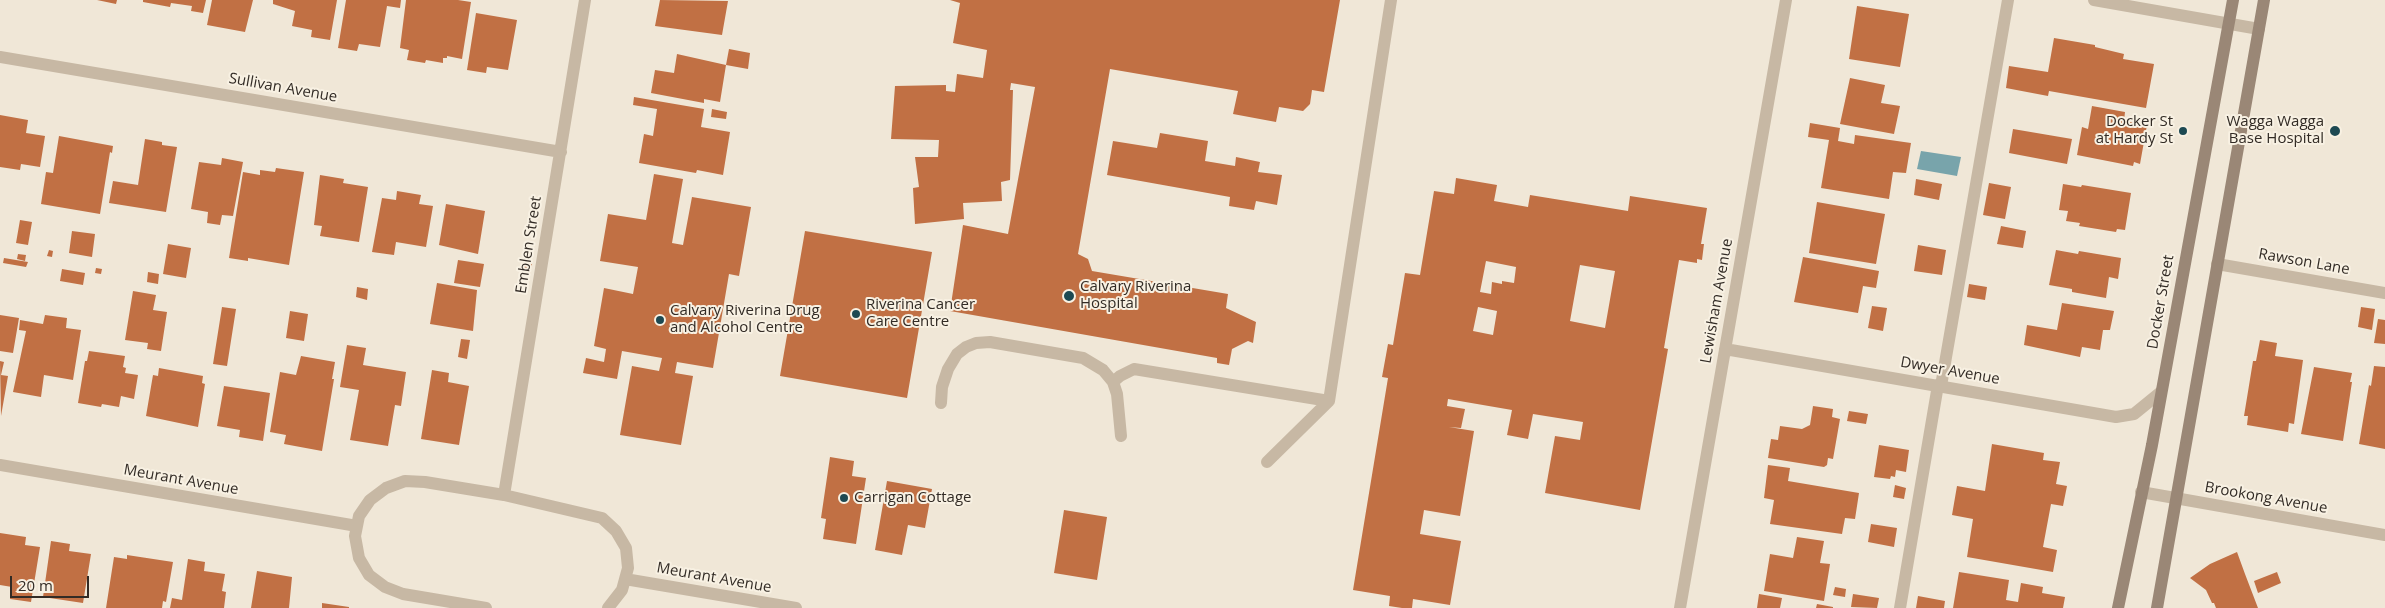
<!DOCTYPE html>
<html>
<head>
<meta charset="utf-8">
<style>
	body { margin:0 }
	#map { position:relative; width:2385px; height:608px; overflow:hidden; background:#f0e7d7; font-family:"Open Sans",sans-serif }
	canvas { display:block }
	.scale { position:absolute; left:10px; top:576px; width:79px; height:22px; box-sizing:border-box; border:2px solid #322b25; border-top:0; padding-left:6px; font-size:15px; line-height:18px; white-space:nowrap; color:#322b25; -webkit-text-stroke:4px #f8f1e3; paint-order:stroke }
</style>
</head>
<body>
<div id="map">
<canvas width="2385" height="608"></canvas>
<div class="scale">20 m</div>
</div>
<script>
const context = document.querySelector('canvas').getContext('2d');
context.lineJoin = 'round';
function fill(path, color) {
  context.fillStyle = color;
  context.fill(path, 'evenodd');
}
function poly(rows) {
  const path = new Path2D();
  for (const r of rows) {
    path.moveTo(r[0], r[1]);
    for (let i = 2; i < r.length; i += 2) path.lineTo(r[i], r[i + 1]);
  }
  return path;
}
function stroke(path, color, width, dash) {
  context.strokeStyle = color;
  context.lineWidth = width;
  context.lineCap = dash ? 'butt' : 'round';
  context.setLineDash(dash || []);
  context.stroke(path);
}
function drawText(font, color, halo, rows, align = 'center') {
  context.font = font + ' "Open Sans",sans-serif';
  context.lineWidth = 4;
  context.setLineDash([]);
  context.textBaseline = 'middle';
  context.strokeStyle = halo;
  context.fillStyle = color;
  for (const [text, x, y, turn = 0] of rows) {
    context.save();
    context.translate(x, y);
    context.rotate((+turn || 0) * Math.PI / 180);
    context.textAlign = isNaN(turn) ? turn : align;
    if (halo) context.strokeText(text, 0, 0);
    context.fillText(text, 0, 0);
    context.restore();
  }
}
const water = poly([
	[1921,151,1961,157,1957,176,1917,169]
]);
const building = poly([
	[97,0,117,0,116,4],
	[143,0,206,0,203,13,191,11,192,6,171,3,170,7,143,2],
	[212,0,253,0,245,32,207,25],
	[273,0,337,0,330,40,311,37,312,30,292,26,295,11,273,4],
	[346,0,401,0,400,8,387,6,380,47,359,44,357,51,338,48],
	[406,0,458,0,471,2,462,59,447,56,447,58,443,58,443,63,426,60,425,63,407,60,409,50,400,48],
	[660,0,728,1,722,35,655,26],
	[950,0,1340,0,1324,92,1312,90,1310,104,1303,111,1279,107,1276,122,1233,114,1238,91,1110,69,1078,254,1088,259,1092,271,1228,294,1226,308,1256,322,1253,343,1248,341,1232,349,1229,365,1217,363,1217,358,950,311,963,225,1008,234,1035,87,1011,83,1010,90,1013,90,1010,180,1001,182,1002,201,963,203,964,219,915,224,913,188,919,187,915,157,938,157,939,140,891,139,895,86,946,85,946,91,955,92,957,74,983,78,987,50,953,43,960,3],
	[1857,6,1909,14,1900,67,1849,59],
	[476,13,517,20,508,70,487,67,486,73,467,70],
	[2054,38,2095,45,2095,47,2124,54,2123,59,2154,64,2146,108,2049,91,2048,96,2006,88,2009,66,2048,72],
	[729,49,750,53,748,69,726,65],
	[677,54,726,65,720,102,704,99,704,103,651,93,655,70,674,73],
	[1850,78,1885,85,1881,103,1900,106,1894,134,1840,124],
	[634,97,704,109,701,127,730,132,723,175,697,170,696,173,639,163,644,134,653,136,657,109,633,105],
	[2092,106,2125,112,2124,121,2147,125,2140,164,2134,162,2133,166,2077,155,2082,127,2088,129],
	[712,109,727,112,726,119,711,117],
	[0,115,28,120,26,133,45,136,40,167,21,164,20,170,0,167],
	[1810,123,1840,128,1838,141,1854,144,1855,135,1911,143,1906,173,1893,172,1889,199,1821,188,1829,140,1808,137],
	[2013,129,2072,139,2067,164,2009,153],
	[1160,133,1208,141,1205,161,1235,166,1236,157,1260,162,1258,172,1282,175,1277,205,1256,201,1254,210,1229,206,1230,197,1107,175,1113,141,1157,148],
	[59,136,113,146,112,153,110,152,100,214,41,204,46,172,53,173],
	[145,139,162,142,162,145,177,147,166,212,109,203,113,181,138,185],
	[222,158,243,162,233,216,222,215,220,225,207,223,208,212,191,209,199,162,221,165],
	[276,168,304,172,289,265,248,258,248,261,229,258,243,172,260,175,260,170,275,172],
	[654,174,683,179,672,243,683,245,692,197,751,207,739,276,729,274,713,368,677,362,675,373,693,376,681,445,620,435,632,366,659,371,662,358,622,351,617,379,583,373,586,358,604,362,606,349,594,346,604,288,633,294,638,267,600,261,608,214,646,220],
	[320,175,344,179,343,183,368,187,359,242,320,236,322,226,314,225],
	[1456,178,1497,185,1494,201,1528,207,1530,195,1628,211,1630,196,1707,208,1701,244,1704,244,1702,260,1697,259,1697,263,1679,260,1664,348,1668,349,1640,510,1545,493,1555,436,1580,440,1583,422,1533,414,1528,439,1507,435,1512,410,1448,399,1447,406,1465,409,1461,428,1449,427,1474,431,1460,516,1424,510,1420,534,1461,541,1450,605,1413,599,1412,608,1402,608,1389,606,1390,596,1353,590,1388,378,1382,377,1388,344,1393,345,1405,273,1420,275,1434,191,1454,194],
	[1486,261,1516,267,1514,283,1502,281,1502,284,1492,282,1491,294,1480,292],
	[1580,265,1615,271,1605,328,1570,321],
	[1478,307,1497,311,1493,335,1473,331],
	[1916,179,1942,184,1939,200,1914,195],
	[1989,183,2011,187,2005,219,1983,215],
	[2063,184,2081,187,2082,185,2131,193,2125,230,2117,229,2116,232,2079,226,2080,223,2066,221,2068,211,2059,210],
	[397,191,421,195,419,204,433,206,426,247,396,242,394,255,372,252,382,198,396,200],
	[1817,202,1885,214,1876,264,1809,253],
	[446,204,485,211,478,254,439,245],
	[20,220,32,222,28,245,16,243],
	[2001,226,2026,231,2023,248,1997,244],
	[72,231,95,234,92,257,69,253],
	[805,231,932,252,907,398,780,376],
	[168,244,191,248,186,278,163,274],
	[1918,245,1946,250,1942,275,1914,271],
	[49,250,53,251,52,257,47,256],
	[2056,250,2078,254,2079,251,2121,258,2118,279,2109,277,2106,298,2072,292,2072,289,2049,285],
	[18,254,26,255,25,261,17,259],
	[1803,257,1879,271,1876,288,1863,286,1858,313,1794,302],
	[4,258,28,262,26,267,3,263],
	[458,260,484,264,480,287,454,283],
	[524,262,532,264,530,274,522,272],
	[96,268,102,269,101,274,95,273],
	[62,269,85,273,83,285,60,281],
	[148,272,159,274,158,284,147,282],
	[437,283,477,290,473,331,430,324],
	[1969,284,1987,287,1985,300,1967,297],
	[357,287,368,289,367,300,356,297],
	[133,291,156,295,153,310,167,312,161,351,147,349,148,343,125,340],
	[2062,303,2114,311,2110,330,2103,330,2100,350,2082,347,2080,357,2024,345,2027,325,2057,330],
	[1872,306,1887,308,1883,331,1868,328],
	[222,307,236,309,227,366,213,364],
	[2361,307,2375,309,2372,330,2358,327],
	[290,311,308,314,304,341,286,338],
	[0,315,19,318,13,353,0,351],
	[45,315,67,318,66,328,81,330,73,380,44,375,41,397,13,392,26,331,19,330,20,320,43,324],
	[2378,319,2385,320,2385,344,2374,343],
	[461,339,470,340,467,359,458,357],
	[2260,340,2277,343,2275,356,2303,360,2294,424,2289,423,2288,432,2247,425,2248,416,2244,416,2253,361,2256,361],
	[347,345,366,348,363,365,406,372,401,406,395,405,388,446,350,440,359,390,340,387],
	[89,351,125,356,123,367,126,368,125,373,138,375,134,399,121,396,119,407,102,404,101,407,78,403,85,361,87,361],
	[301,356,335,362,332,379,334,379,322,451,284,444,286,435,270,432,280,372,296,375],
	[0,361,4,362,1,375,8,376,1,416],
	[2374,366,2385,367,2385,449,2359,444,2369,385,2371,386],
	[2314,367,2352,373,2350,382,2352,382,2343,441,2301,434],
	[159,368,203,376,202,383,205,384,198,427,146,416,153,375,158,376],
	[432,370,449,373,448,382,469,386,459,445,421,439],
	[224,386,270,393,263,441,239,437,240,430,217,426],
	[1813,406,1833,409,1832,417,1840,419,1833,459,1828,458,1827,465,1824,467,1768,458,1771,439,1778,440,1780,426,1802,429,1810,425],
	[1849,411,1868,414,1866,424,1847,421],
	[1992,444,2044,453,2043,460,2060,462,2056,484,2067,486,2063,506,2051,504,2043,547,2057,550,2053,572,1967,557,1973,519,1952,515,1957,486,1985,491],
	[1879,445,1909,450,1906,472,1896,470,1895,477,1891,476,1890,479,1874,477],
	[830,457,854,461,852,476,866,478,856,544,823,539,826,519,821,518],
	[1768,465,1790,468,1788,481,1859,493,1855,519,1845,518,1842,534,1770,524,1774,500,1764,498],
	[887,481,932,489,925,528,908,525,902,555,875,550],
	[1895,485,1906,488,1904,499,1893,497],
	[1064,510,1107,517,1097,580,1054,573],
	[1871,524,1897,528,1894,547,1868,542],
	[0,533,26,537,25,545,40,547,31,602,10,599,12,587,0,585],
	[1797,537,1824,541,1820,563,1830,564,1824,601,1764,591,1770,554,1793,558],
	[51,541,70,544,69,551,91,554,83,603,43,597],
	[2237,552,2245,574,2258,608,2216,608,2214,603,2212,603,2206,590,2190,578,2210,564],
	[127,555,173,562,166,602,163,601,162,608,106,608,114,557,127,559],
	[188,559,205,562,204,571,225,574,222,591,226,592,224,608,170,608,172,598,182,600],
	[257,571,292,577,289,608,251,608],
	[1959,572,2009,580,2006,600,2018,602,2021,583,2043,587,2042,593,2065,597,2063,608,1953,608],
	[2277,572,2281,583,2258,593,2254,581],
	[1835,587,1846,589,1845,597,1833,595],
	[1759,594,1782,598,1780,608,1757,608],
	[1853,594,1879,598,1877,608,1851,607],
	[1918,596,1945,601,1944,608,1916,608],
	[322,603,349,607,349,608,322,608],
	[1817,604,1833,607,1833,608,1816,608]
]);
const service = poly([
	[2217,264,2385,293],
	[1113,382,1120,376,1134,369,1329,401],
	[1941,386,2008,0],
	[941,403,942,387,948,369,957,354,966,347,976,343,990,342,1083,358,1103,370,1113,382,1117,394,1121,436],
	[1267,462,1329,401,1391,0],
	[1900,608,1938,385]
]);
const minor = poly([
	[2094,0,2259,29],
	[0,57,561,152],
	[1725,349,2116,417,2134,414,2161,392],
	[0,465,357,526],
	[2141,492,2385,535],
	[504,495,585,0],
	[625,579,796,608],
	[486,608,403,594,385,587,369,575,359,558,355,536,359,516,370,500,386,488,405,481,425,482,504,495,602,518,616,531,626,548,628,568,622,590,608,608],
	[1680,608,1786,0]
]);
const secondary = poly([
	[2118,608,2152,445,2233,0],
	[2157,608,2264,0]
]);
const markers = [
	[2183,131,5,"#1d4952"],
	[2335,131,6,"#1d4952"],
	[1069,296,6,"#1d4952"],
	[856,314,5,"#1d4952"],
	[660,320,5,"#1d4952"],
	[844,498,5,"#1d4952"]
];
const streetNames = [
	["Sullivan Avenue",283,88,10],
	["Emblen Street",529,245,-81],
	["Rawson Lane",2304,262,10],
	["Lewisham Avenue",1717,301,-80],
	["Docker Street",2161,302,-80],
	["Dwyer Avenue",1950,371,10],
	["Meurant Avenue",181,480,10],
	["Brookong Avenue",2266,498,10],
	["Meurant Avenue",714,578,10]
];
const poiNames = [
	["Docker St",2173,122,"right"],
	["at Hardy St",2173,139,"right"],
	["Wagga Wagga",2324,122,"right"],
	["Base Hospital",2324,139,"right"],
	["Calvary Riverina",1080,287],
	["Hospital",1080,304],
	["Riverina Cancer",866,305],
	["Care Centre",866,322],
	["Calvary Riverina Drug",670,311],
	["and Alcohol Centre",670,328],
	["Carrigan Cottage",854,498]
];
fill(water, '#78a4ab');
fill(building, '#c17044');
stroke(service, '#c7b8a4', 12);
stroke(minor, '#c7b8a4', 12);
stroke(secondary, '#9a8776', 12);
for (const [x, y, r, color] of markers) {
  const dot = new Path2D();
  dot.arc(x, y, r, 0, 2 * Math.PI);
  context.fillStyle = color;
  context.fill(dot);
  stroke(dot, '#f8f1e3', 2);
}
drawText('15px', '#322b25', '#f8f1e3', streetNames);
drawText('15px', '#322b25', '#f8f1e3', poiNames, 'left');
</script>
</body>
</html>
